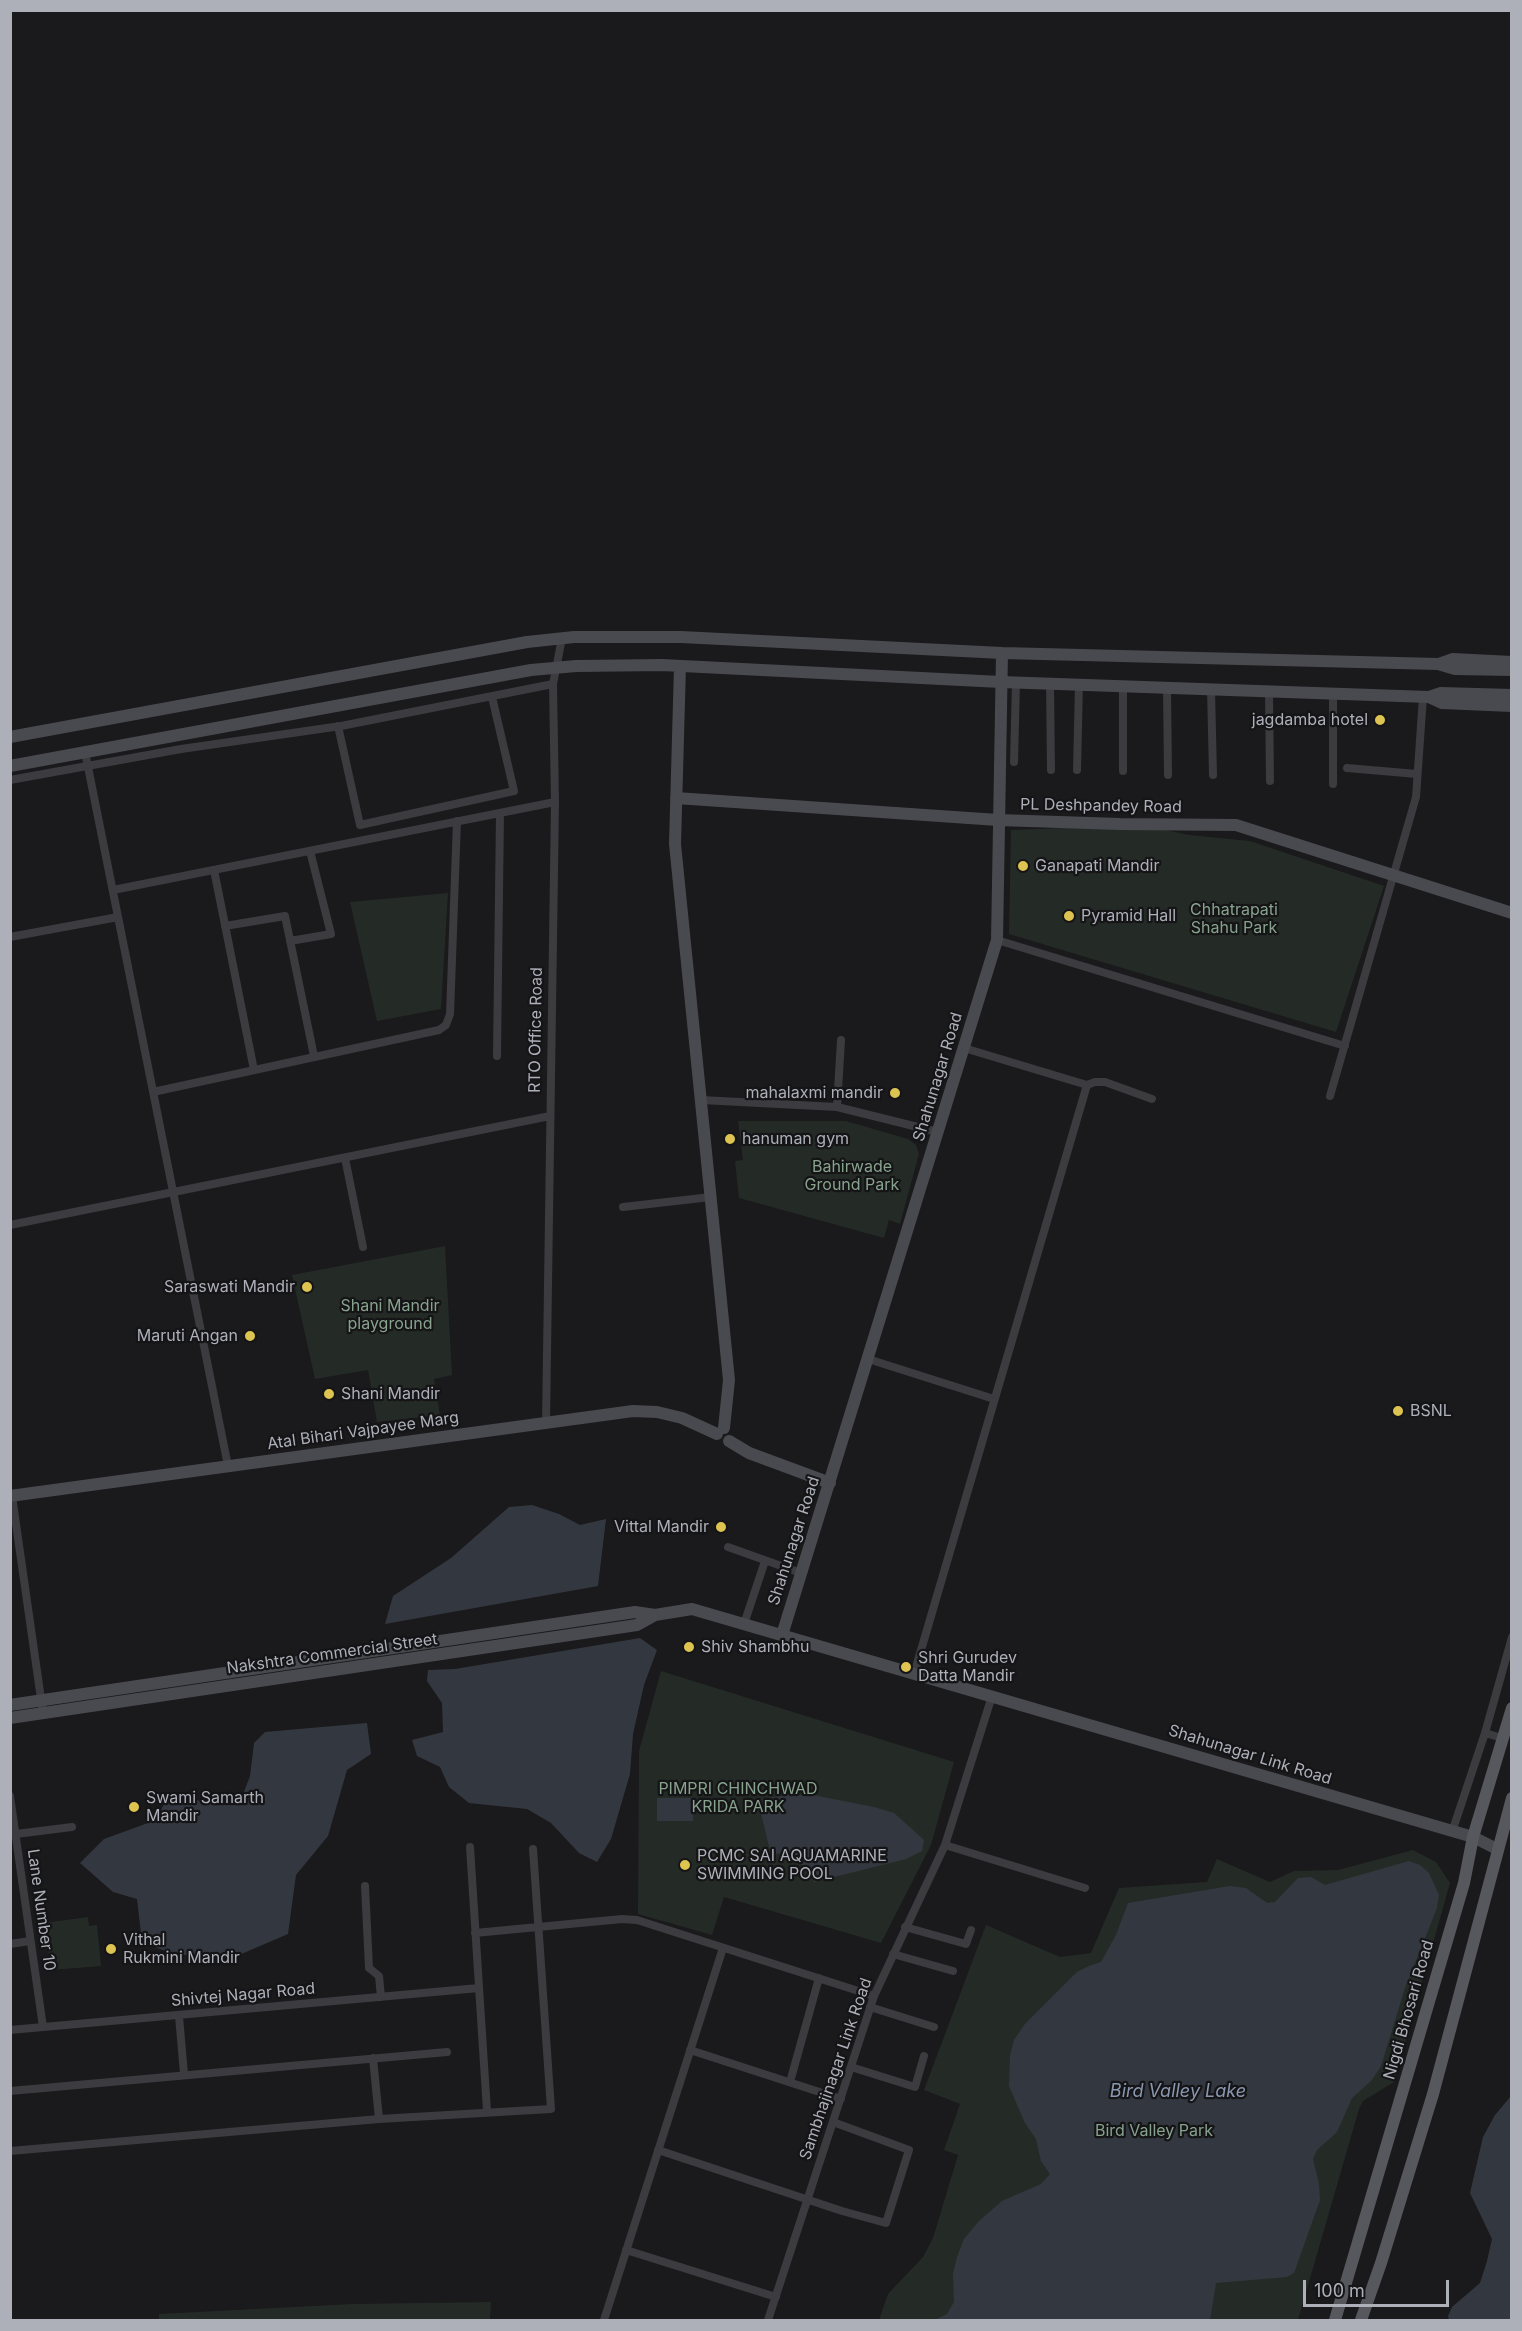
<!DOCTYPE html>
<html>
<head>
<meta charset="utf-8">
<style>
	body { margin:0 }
	#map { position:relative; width:1522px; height:2331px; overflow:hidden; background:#1a191b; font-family:Inter,sans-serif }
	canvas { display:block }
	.frame { position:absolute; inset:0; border:12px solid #adafb9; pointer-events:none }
	.scale { position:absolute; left:1303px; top:2280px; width:146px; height:27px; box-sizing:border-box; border:3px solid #adafb9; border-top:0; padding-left:8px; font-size:18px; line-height:21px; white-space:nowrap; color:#adafb9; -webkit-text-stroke:4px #151416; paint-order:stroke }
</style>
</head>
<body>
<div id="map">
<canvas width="1522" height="2331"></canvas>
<div class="frame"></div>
<div class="scale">100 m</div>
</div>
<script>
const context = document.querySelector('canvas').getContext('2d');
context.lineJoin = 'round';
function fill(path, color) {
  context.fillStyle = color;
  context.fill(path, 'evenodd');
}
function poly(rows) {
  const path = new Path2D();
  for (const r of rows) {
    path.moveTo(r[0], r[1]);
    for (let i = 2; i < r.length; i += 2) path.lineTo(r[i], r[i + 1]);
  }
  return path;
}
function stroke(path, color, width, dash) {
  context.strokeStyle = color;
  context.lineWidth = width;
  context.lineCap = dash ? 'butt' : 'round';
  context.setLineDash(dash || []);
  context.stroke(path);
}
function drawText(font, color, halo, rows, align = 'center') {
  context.font = font + ' Inter,sans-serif';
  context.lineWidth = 4.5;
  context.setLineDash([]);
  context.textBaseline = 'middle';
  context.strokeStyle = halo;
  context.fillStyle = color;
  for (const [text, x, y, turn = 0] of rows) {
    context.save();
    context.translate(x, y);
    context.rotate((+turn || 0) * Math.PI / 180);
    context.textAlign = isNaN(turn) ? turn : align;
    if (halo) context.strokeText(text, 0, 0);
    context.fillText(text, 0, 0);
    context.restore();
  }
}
const green = poly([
	[1143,825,1189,835,1250,841,1384,886,1336,1032,1009,934,1011,830],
	[448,893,441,1009,377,1021,350,902],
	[738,1121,846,1121,908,1139,916,1145,919,1154,900,1224,889,1220,884,1238,739,1198,735,1161,743,1160],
	[445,1246,452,1375,434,1379,440,1415,377,1422,368,1370,315,1379,292,1275],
	[661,1671,954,1762,931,1845,881,1943,724,1897,712,1935,638,1914,639,1751],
	[1413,1850,1436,1862,1450,1883,1394,2082,1363,2101,1359,2109,1298,2320,879,2320,888,2294,923,2257,933,2238,958,2155,944,2150,960,2104,924,2090,986,1925,1060,1957,1091,1953,1119,1888,1207,1882,1217,1859,1270,1882,1294,1871,1338,1870],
	[88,1917,89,1926,97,1925,101,1966,51,1970,44,1923],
	[491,2302,490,2320,159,2320,159,2314,352,2304]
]);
const water = poly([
	[532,1505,559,1514,580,1525,606,1519,598,1586,385,1624,393,1596,451,1558,509,1507],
	[640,1638,657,1650,644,1685,633,1734,630,1774,611,1839,597,1862,579,1853,551,1823,527,1809,469,1803,449,1787,440,1767,417,1756,412,1740,443,1732,442,1703,427,1681,428,1670,455,1669],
	[367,1723,371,1754,347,1770,328,1836,296,1875,288,1934,232,1958,173,1954,142,1942,137,1899,113,1892,80,1863,104,1839,156,1820,170,1792,214,1805,239,1805,250,1776,254,1743,265,1732],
	[786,1795,813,1795,874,1807,894,1813,924,1840,922,1851,906,1859,814,1882,806,1869,793,1857,785,1852,773,1855,770,1851,761,1813,767,1812,761,1799],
	[657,1798,694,1798,693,1821,657,1821],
	[1409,1861,1420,1865,1429,1873,1439,1895,1437,1908,1405,1988,1381,2066,1372,2080,1352,2098,1337,2132,1317,2150,1313,2159,1319,2184,1320,2200,1294,2273,1287,2277,1216,2283,1210,2320,935,2320,947,2314,954,2302,953,2274,957,2257,964,2239,979,2221,1002,2201,1041,2184,1050,2174,1041,2161,1036,2139,1025,2123,1009,2086,1010,2056,1014,2040,1025,2024,1077,1972,1089,1966,1101,1962,1116,1935,1128,1903,1230,1886,1246,1888,1267,1903,1275,1902,1298,1878,1311,1877,1325,1885],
	[1511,2096,1511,2320,1449,2320,1448,2316,1452,2307,1480,2283,1487,2261,1492,2239,1470,2193,1483,2137,1495,2115]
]);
const street = poly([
	[1050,683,1051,770],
	[1167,688,1168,775],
	[1211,689,1213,775],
	[1269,691,1270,781],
	[1333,694,1333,784],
	[338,726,360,825,514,791,492,697],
	[85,752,228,1466],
	[1014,762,1016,682],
	[1347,768,1417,774],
	[1077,770,1079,684],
	[1123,771,1123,686],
	[10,780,181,749,341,726,553,684],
	[214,870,254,1070],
	[113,890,555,802],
	[225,926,285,916,314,1056],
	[10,937,118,917],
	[997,940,1345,1046],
	[290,941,331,934,310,851],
	[964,1048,1087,1085,1095,1082,1105,1082,1152,1099],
	[497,1056,500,813],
	[153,1092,439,1030,446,1025,450,1014,457,821],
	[1330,1096,1416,797,1423,697],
	[701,1100,837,1107,938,1132],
	[837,1107,841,1040],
	[345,1158,363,1247],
	[623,1207,711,1197],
	[10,1225,550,1116],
	[868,1359,994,1399],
	[546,1423,555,802,553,684,562,638],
	[12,1496,43,1713],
	[728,1547,801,1573],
	[744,1624,765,1561],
	[914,1674,1087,1085],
	[1485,1733,1502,1738],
	[10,1796,43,2027],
	[1452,1832,1485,1733,1512,1637],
	[16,1834,72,1827],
	[945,1845,1085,1888],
	[470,1847,487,2111],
	[365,1886,369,1968,379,1976,381,1997],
	[905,1927,966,1944,971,1930],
	[475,1933,622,1919,637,1920,874,1996],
	[10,1944,30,1941],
	[893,1954,953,1971],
	[870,2007,934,2027],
	[179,2016,184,2074],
	[10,2030,479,1988],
	[690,2050,841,2099],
	[373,2058,379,2119],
	[851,2067,915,2087,924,2056],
	[790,2082,819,1978],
	[10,2091,447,2052],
	[658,2150,842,2211,886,2223,909,2150,833,2122],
	[10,2151,379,2119,551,2109,533,1849],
	[626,2250,776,2297],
	[604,2320,723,1948],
	[768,2320,874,1996,945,1845,992,1696]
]);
const secondary = poly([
	[1439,664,1453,659,1512,662],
	[680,666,675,844,729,1380,724,1428],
	[1429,697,1442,703,1512,706],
	[10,737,527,642,574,637,681,637,1002,653,1438,664,1455,669,1512,670],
	[10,766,531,670,576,666,662,665,1001,682,1429,697,1441,693,1512,695],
	[676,798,998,820,1120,824,1236,825,1512,913],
	[729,1441,749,1453,830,1483],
	[10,1496,633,1411,657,1412,682,1418,717,1434],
	[782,1635,997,940,1002,653],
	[10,1705,635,1612,655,1615,692,1609,1473,1837,1497,1849],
	[10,1718,637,1625,655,1615]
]);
const primary = poly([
	[1335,2320,1464,1883,1473,1837,1512,1708],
	[1361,2320,1381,2263,1433,2094,1512,1798]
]);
const markers = [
	[1380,720,6,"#ddc450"],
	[1023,866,6,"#ddc450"],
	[1069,916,6,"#ddc450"],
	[895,1093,6,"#ddc450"],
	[730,1139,6,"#ddc450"],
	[307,1287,6,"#ddc450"],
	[250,1336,6,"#ddc450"],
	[329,1394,6,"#ddc450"],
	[1398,1411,6,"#ddc450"],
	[721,1527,6,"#ddc450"],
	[689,1647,6,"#ddc450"],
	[906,1667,6,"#ddc450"],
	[134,1807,6,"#ddc450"],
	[685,1865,6,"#ddc450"],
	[111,1949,6,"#ddc450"]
];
const poiNames = [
	["jagdamba hotel",1368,720,"right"],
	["Ganapati Mandir",1035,866],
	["Pyramid Hall",1081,916],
	["mahalaxmi mandir",883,1093,"right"],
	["hanuman gym",742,1139],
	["Saraswati Mandir",295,1287,"right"],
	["Maruti Angan",238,1336,"right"],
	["Shani Mandir",341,1394],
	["BSNL",1410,1411],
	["Vittal Mandir",709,1527,"right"],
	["Shiv Shambhu",701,1647],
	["Shri Gurudev",918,1658],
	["Datta Mandir",918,1676],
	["Swami Samarth",146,1798],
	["Mandir",146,1816],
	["PCMC SAI AQUAMARINE",697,1856],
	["SWIMMING POOL",697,1874],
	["Vithal",123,1940],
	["Rukmini Mandir",123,1958]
];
const streetNames = [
	["PL Deshpandey Road",1101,806,1],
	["RTO Office Road",536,1030,-89],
	["Shahunagar Road",938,1077,-73],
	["Atal Bihari Vajpayee Marg",363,1431,-8],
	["Shahunagar Road",794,1541,-72],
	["Nakshtra Commercial Street",332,1654,-8],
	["Shahunagar Link Road",1250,1755,17],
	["Lane Number 10",41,1910,82],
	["Shivtej Nagar Road",243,1995,-5],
	["Nigdi Bhosari Road",1409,2010,-74],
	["Sambhajinagar Link Road",836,2069,-71]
];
const parkNames = [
	["Chhatrapati",1234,910],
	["Shahu Park",1234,928],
	["Bahirwade",852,1167],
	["Ground Park",852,1185],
	["Shani Mandir",390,1306],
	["playground",390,1324],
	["PIMPRI CHINCHWAD",738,1789],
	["KRIDA PARK",738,1807],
	["Bird Valley Park",1154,2131]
];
const waterNames = [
	["Bird Valley Lake",1178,2092]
];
fill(green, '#242b26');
fill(water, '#333840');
stroke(street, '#3b3b40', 8);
stroke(secondary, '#494a4f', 12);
stroke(primary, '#57585e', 12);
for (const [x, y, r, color] of markers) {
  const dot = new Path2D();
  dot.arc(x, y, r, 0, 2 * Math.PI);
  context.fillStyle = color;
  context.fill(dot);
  stroke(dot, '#151416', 2);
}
drawText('16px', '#adafb9', '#151416', poiNames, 'left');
drawText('16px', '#adafb9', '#151416', streetNames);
drawText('16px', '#87a28d', '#151416', parkNames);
drawText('italic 18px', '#8997af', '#151416', waterNames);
</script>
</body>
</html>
